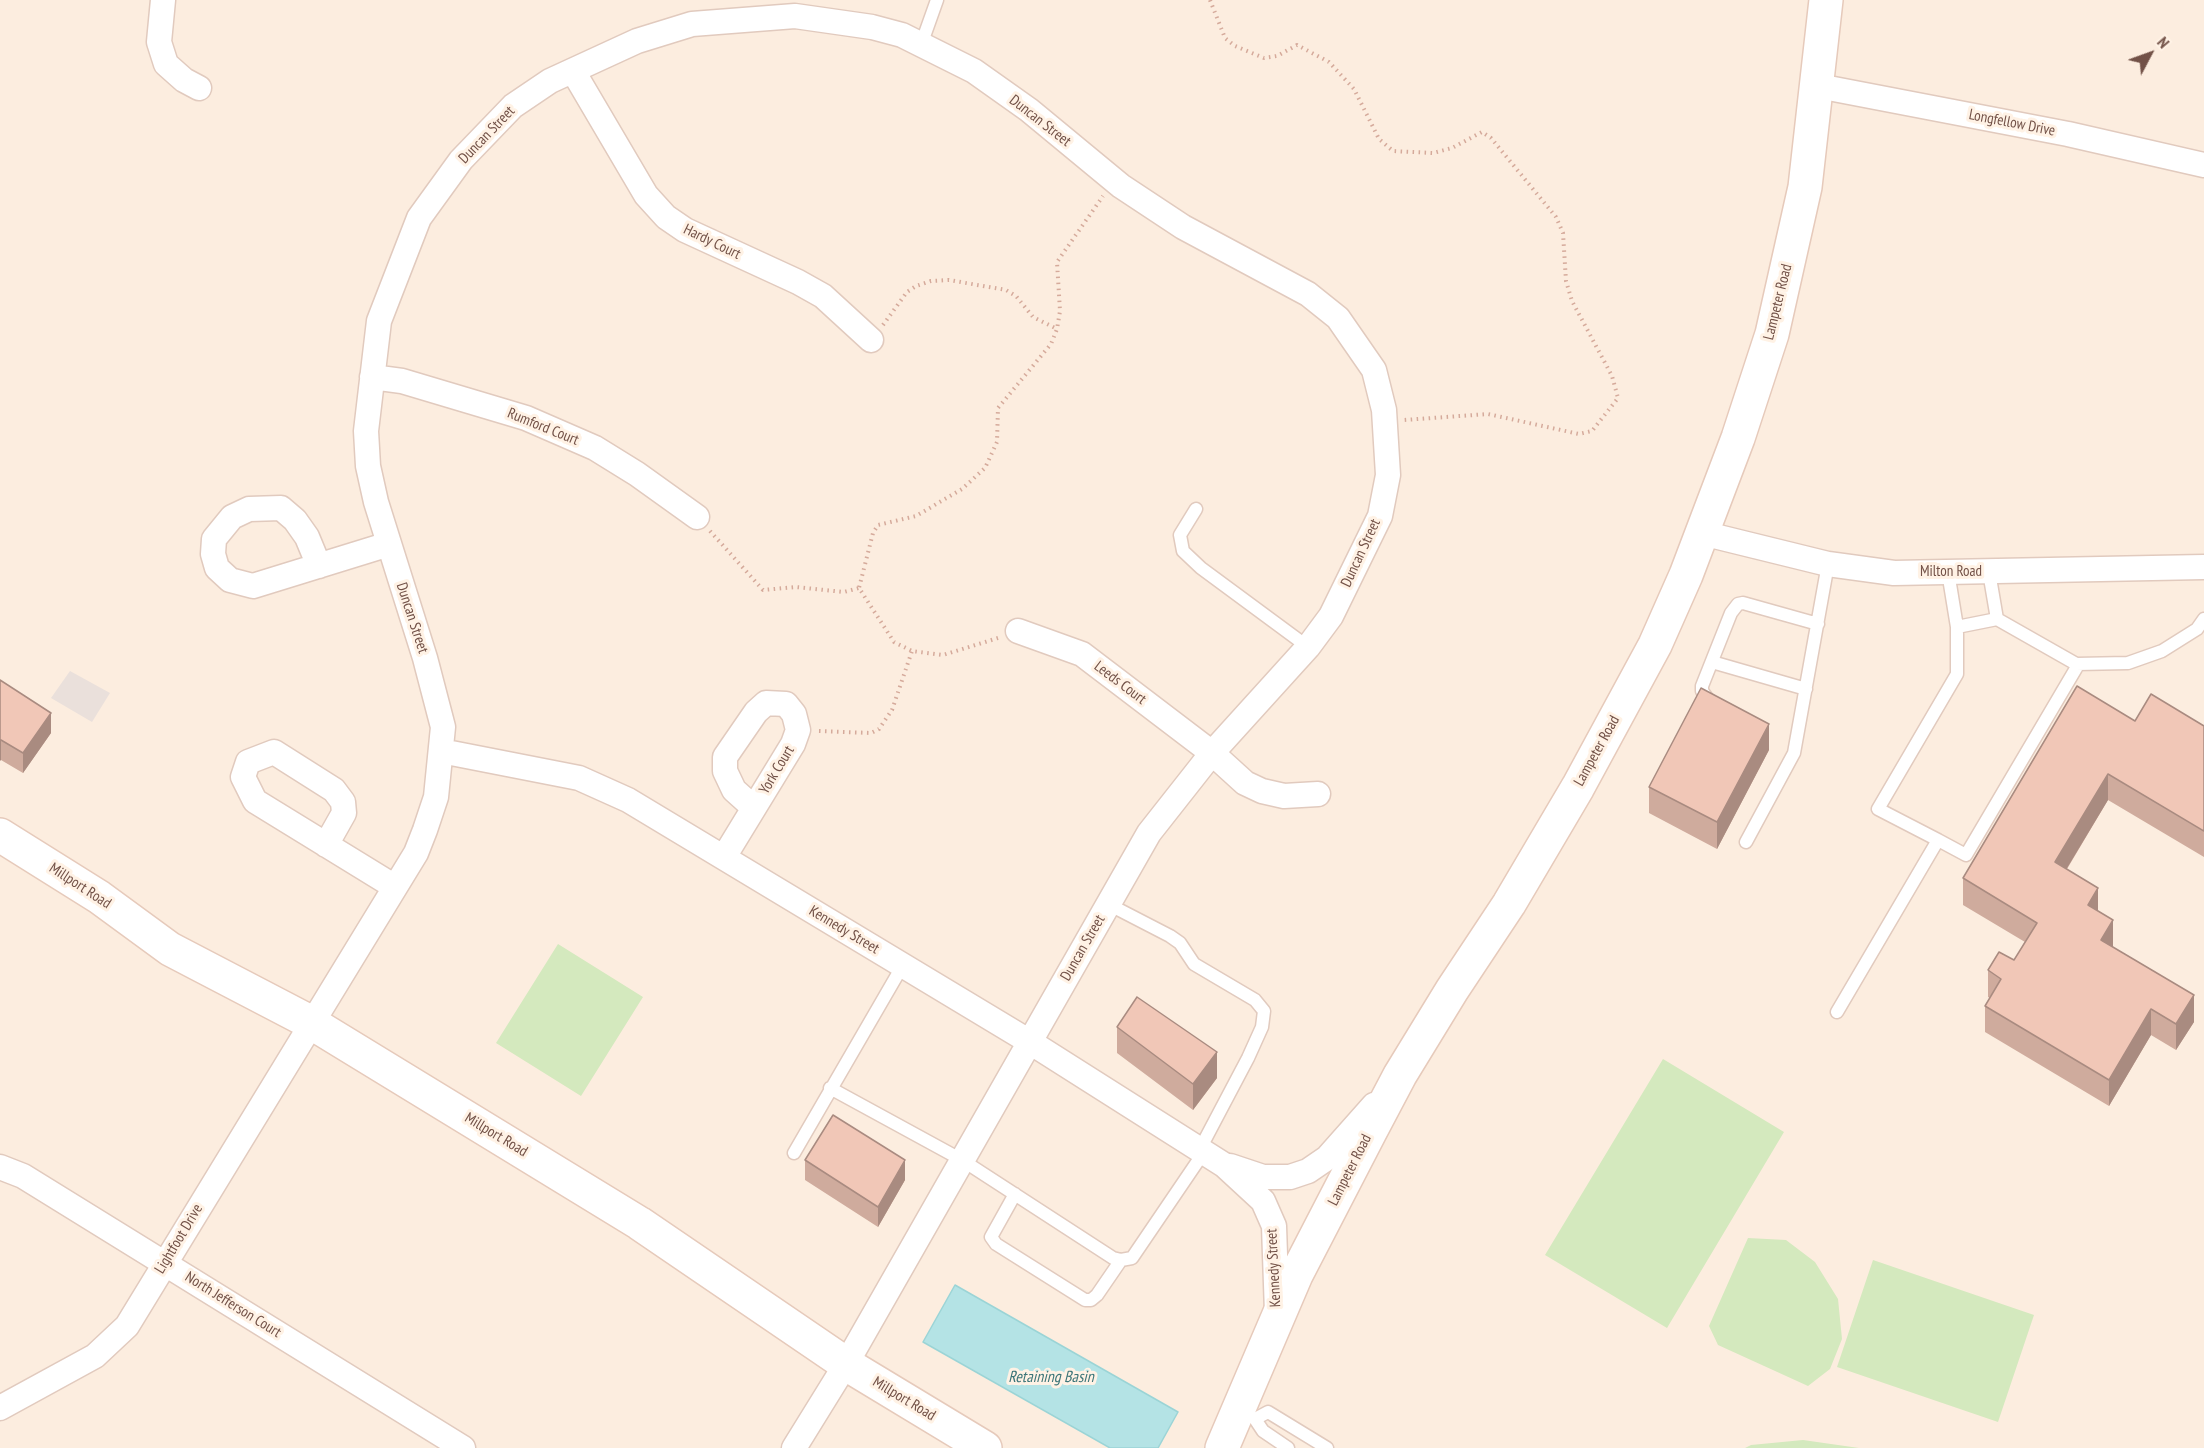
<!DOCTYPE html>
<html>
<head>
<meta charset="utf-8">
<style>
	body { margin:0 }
	#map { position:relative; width:2204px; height:1448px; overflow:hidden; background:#fceddf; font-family:"PT Sans Narrow",sans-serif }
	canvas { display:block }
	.north { position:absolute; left:2120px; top:24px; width:60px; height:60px; -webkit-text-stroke:4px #fff2e5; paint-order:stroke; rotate:49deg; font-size:16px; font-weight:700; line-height:24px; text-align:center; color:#725147 }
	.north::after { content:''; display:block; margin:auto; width:21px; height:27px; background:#725147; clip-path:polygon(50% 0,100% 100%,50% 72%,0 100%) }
</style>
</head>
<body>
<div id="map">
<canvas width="2204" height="1448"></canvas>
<div class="north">N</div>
</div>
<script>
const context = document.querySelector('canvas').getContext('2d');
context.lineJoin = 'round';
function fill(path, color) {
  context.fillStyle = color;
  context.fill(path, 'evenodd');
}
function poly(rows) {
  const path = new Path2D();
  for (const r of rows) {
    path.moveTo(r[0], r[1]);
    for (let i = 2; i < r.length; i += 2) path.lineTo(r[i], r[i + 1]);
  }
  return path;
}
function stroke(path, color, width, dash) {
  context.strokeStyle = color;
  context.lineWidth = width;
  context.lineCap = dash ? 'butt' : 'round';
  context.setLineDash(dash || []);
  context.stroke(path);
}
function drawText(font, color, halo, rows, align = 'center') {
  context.font = font + ' "PT Sans Narrow",sans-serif';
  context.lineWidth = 6;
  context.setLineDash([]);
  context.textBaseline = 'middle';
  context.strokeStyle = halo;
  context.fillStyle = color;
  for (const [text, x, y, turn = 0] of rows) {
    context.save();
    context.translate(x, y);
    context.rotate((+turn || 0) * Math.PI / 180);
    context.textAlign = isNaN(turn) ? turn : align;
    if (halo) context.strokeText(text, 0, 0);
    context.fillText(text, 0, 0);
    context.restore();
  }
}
const industrial = poly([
	[70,671,110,693,92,722,51,698]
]);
const green = poly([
	[558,944,643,997,581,1096,496,1043],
	[1663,1059,1784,1132,1667,1328,1545,1255],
	[1748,1238,1786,1240,1815,1262,1838,1299,1842,1339,1830,1369,1808,1386,1718,1345,1709,1326],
	[1873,1260,2034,1315,1998,1422,1837,1367],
	[1803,1440,1859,1448,1745,1448,1751,1445]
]);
const water = poly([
	[955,1285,1178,1412,1158,1448,1110,1448,923,1342,955,1285]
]);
const path = poly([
	[1210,0,1225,38,1235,46,1264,58,1277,56,1297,45,1329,62,1354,89,1379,139,1393,151,1433,153,1452,148,1482,132,1491,138,1556,217,1563,233,1566,281,1572,301,1612,376,1618,398,1592,431,1579,434,1488,414,1404,420],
	[883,325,907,292,916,286,931,281,949,280,1006,290,1016,296,1033,317,1057,329],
	[710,531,763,590,796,587,844,592,859,588],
	[998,638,943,655,912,651,894,642,859,588,873,533,878,525,916,516,962,489,985,468,997,442,998,408,1051,344,1057,329,1060,311,1057,262,1103,196],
	[819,731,871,733,879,729,892,710,912,651]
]);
const lane = poly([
	[921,45,937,0],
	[1196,509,1180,535,1183,551,1201,568,1308,647],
	[1948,572,1957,627],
	[1989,572,1997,619],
	[1712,662,1806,689],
	[2076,664,2128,663,2162,651,2197,629,2204,619],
	[1710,702,1702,691,1702,686,1731,613,1738,604,1743,603,1818,624],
	[1746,842,1794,753,1828,564],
	[1108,904,1170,936,1180,943,1194,964,1255,1000,1264,1011,1262,1027,1248,1058,1200,1149],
	[1837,1012,1938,840,1878,809,1957,674,1957,627,1997,619,2078,665,1966,855,1938,840],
	[830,1088,962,1160,1113,1258,1121,1260,1132,1258,1204,1152],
	[794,1153,903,965],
	[1015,1194,991,1237,996,1244,1085,1300,1091,1300,1097,1295,1121,1260],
	[1288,1448,1263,1431,1255,1419,1268,1412,1327,1448]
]);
const street = poly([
	[163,0,159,42,166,64,184,80,199,88],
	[573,71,646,195,666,217,685,230,798,282,823,296,871,340],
	[1818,86,2068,134,2204,165],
	[372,377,402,381,526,418,595,448,637,474,697,517],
	[1702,533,1828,564,1894,573,2204,567],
	[319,566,307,537,295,520,281,508,249,509,232,517,214,539,213,554,217,568,230,580,253,586,389,544],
	[1018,631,1082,654,1212,753,1245,783,1262,791,1284,796,1318,794],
	[441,751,579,778,628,800,1030,1042,1224,1165,1263,1201,1274,1226,1277,1313],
	[326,845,344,813,343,802,334,790,274,752,248,762,243,777,255,801,395,887],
	[724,857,793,744,798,730,794,714,786,704,766,703,756,712,725,757,725,771,734,790,754,808],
	[1230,1166,1263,1177,1290,1177,1308,1171,1327,1158,1374,1105],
	[0,1167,23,1176,463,1448],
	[0,1408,95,1356,127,1326,416,853,425,830,436,797,443,727,425,658,376,502,368,466,366,431,379,321,419,218,461,160,513,106,550,81,637,41,692,24,795,16,872,27,902,35,974,71,1029,110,1121,186,1183,227,1308,294,1338,318,1374,370,1384,410,1388,475,1380,516,1331,616,1308,647,1212,753,1149,833,846,1364,794,1448]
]);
const secondary = poly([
	[0,835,99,897,170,949,310,1022,639,1223,846,1364,985,1448],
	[1222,1448,1296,1275,1370,1132,1400,1075,1452,990,1509,904,1578,787,1655,645,1686,575,1738,438,1772,334,1805,187,1826,0]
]);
const wall = poly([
	[0,680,51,733,23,773,1,760],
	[2135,721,2204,726,2204,857,2108,800,2067,869,2098,911,2113,947,2194,1022,2176,1050,2151,1035,2109,1106,1985,1032,1985,1006,1990,998,1988,997,1988,970,2014,960,2025,942,1963,905,1963,878],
	[1769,750,1717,849,1649,813,1649,787],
	[1117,1027,1217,1078,1193,1110,1117,1053],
	[805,1160,905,1180,878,1227,805,1180]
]);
const shadedWall = poly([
	[51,713,51,733,23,773,23,753],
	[1769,724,1769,750,1717,849,1717,822],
	[1,740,1,760,0,761,0,741],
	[2108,774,2108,800,2055,888,2055,862],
	[2098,888,2098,915,2088,905],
	[2113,920,2113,946,2101,966,2101,940],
	[2194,995,2194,1022,2176,1050,2176,1024],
	[2151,1009,2151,1035,2109,1106,2109,1080],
	[1217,1052,1217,1078,1193,1110,1193,1084],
	[905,1160,905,1180,878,1227,878,1207]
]);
const building = poly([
	[0,680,51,713,23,753,1,740,0,741,0,680],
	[2077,686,2135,721,2151,694,2204,726,2204,831,2108,774,2055,862,2098,888,2088,905,2113,920,2101,940,2194,995,2176,1024,2151,1009,2109,1080,1985,1006,2001,979,1988,970,1999,952,2014,960,2037,923,1963,878,2077,686],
	[1701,688,1769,724,1717,822,1649,787,1701,688],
	[1137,997,1217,1052,1193,1084,1117,1027,1137,997],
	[833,1115,905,1160,878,1207,805,1160,833,1115]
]);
const streetNames = [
	["Duncan Street",1040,121,38],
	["Longfellow Drive",2012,123,11],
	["Duncan Street",487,135,-46],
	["Hardy Court",712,242,26],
	["Lampeter Road",1778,302,-76],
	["Rumford Court",543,427,22],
	["Duncan Street",1361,553,-65],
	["Milton Road",1951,572],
	["Duncan Street",412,618,72],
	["Leeds Court",1120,683,37],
	["Lampeter Road",1597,751,-61],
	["York Court",777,770,-59],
	["Millport Road",80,886,33],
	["Kennedy Street",844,930,31],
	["Duncan Street",1083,948,-60],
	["Millport Road",496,1135,31],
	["Lampeter Road",1350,1170,-63],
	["Lightfoot Drive",179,1239,-59],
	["Kennedy Street",1274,1268,-93],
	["North Jefferson Court",233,1305,32],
	["Millport Road",904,1399,31]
];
const waterNames = [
	["Retaining Basin",1051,1377]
];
fill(industrial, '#eae0db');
fill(green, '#d4e9be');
fill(water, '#b4e3e5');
stroke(water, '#9bd4d6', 1.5);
stroke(lane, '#e1cabe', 15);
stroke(street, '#e1cabe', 27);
stroke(secondary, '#e6cabb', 36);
stroke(path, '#d5aa9b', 4, [1.5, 4.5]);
stroke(lane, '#fff', 12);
stroke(street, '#fff', 24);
stroke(secondary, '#fff', 33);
fill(wall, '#cfab9d');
fill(shadedWall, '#a98b80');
fill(building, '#f1c7b7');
stroke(building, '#a98b80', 1.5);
drawText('15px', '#725147', '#fff2e5', streetNames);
drawText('italic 16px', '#3c7578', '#fff2e5', waterNames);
</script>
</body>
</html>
